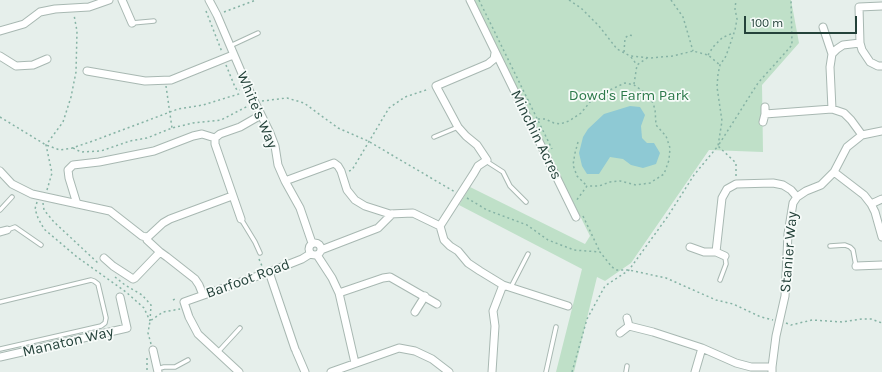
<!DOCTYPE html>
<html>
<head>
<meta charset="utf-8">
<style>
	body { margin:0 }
	#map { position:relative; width:882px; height:372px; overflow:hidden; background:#e6efeb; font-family:Karla,sans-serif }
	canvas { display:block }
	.scale { position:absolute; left:744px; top:16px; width:113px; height:18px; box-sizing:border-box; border:2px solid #24423a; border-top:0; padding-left:5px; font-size:12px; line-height:14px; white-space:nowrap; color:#24423a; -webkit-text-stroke:3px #f7fbf9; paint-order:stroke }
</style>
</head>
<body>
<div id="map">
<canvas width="882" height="372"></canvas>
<div class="scale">100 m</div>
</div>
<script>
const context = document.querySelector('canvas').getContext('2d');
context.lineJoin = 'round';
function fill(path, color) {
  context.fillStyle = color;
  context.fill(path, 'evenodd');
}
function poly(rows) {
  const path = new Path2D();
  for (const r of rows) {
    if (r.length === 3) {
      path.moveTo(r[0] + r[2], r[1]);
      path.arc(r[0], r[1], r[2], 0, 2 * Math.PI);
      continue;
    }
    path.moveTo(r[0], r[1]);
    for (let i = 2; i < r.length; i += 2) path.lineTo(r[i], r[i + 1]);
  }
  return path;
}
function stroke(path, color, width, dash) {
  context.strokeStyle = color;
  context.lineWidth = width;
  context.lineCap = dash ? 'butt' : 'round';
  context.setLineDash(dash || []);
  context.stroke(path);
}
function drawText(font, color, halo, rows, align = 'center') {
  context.font = font + ' Karla,sans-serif';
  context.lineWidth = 3.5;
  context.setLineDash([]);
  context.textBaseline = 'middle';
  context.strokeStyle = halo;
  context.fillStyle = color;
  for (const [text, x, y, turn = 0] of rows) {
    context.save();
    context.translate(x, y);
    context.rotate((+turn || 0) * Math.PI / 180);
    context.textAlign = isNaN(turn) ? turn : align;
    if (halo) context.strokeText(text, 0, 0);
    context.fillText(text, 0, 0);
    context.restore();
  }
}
const green = poly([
	[473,0,791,0,799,43,762,85,763,152,709,150,631,263,605,281,597,277,574,372,556,372,582,269,459,205,470,187,585,244,590,236]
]);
const water = poly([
	[630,106,640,107,645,115,641,126,642,138,647,143,654,143,660,153,656,164,643,168,631,165,623,159,610,157,599,174,587,174,582,166,579,153,583,137,588,129,604,114]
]);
const path = poly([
	[479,0,552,149],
	[569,0,581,8,599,26,617,49,630,56,650,58,673,56,693,51,708,55,720,65],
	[671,0,683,17,693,51],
	[206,11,222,52],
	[224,12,256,0],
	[624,52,625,38,629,35,634,36],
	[708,55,713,47,722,38,728,35,734,33],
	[631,57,637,65],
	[226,65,235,87,237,90,240,90],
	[634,84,637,65,647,58],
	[166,86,172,128],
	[262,101,287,98,304,103,338,128,368,141,455,192],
	[0,117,46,145,60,150,72,148,93,141,178,109,203,105,242,93],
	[538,119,545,119,554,123,560,124,569,121,581,113,590,102,601,94,625,83,634,85,650,96,655,109,656,125,666,136,670,148,669,160,664,174,650,183,636,185,620,181,610,182,599,186,587,186,576,201],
	[578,142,575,153,573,165,577,176,587,186],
	[73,148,81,152,101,151,130,141,147,138,172,128,193,123,221,120,248,106],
	[349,171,352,170,389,108,405,97,429,89],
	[736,176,736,163,718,146,758,83,792,45,791,0],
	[47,190,52,173,46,145,63,122,71,97,76,72,77,31,74,15],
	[467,198,487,210,527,225,548,240,574,250,600,252,612,267,617,270,629,270,666,278,716,300,733,304,761,317,773,320],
	[37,202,35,209,38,218,44,229,77,257,126,292,144,308,150,321],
	[43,203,44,210,54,222,98,263],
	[583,216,600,252],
	[259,259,262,266],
	[115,277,125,285,142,295,151,305,150,321],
	[173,300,177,298],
	[786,323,791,325,812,320,842,322,862,319,871,319,882,323],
	[151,344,148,333,150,321,163,312,180,309],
	[147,358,147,372],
	[572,372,587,319,605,286,629,270,668,216,694,175,718,146,722,121,717,87,718,74,720,65,726,56,735,30,737,19,735,9,736,0]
]);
const lane = poly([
	[132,23,154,21],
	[230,46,258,33],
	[434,137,458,127],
	[487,160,489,163,503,172,510,186,526,202],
	[0,210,12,197],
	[241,219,255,242,260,253],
	[7,230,15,227,41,245],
	[830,246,845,245,850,247,853,250,856,266],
	[720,280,726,264,725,256],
	[511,287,528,254],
	[0,302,91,280,94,281,98,284,106,318,105,323,101,326,0,349],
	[218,352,240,328],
	[157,369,164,367,175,367,188,360],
	[546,372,556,327],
	[626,372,627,366]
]);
const street = poly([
	[122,0,132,23],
	[209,0,217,15,249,90,270,133,275,146,278,165,285,181,300,208,312,243],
	[470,0,576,217],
	[882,6,859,7,860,43,862,50,870,62,878,66,882,66],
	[823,27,832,54],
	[0,31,24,24,40,12,55,9,89,7,109,0],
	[495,53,494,59,488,64,436,86,458,127,466,136,477,145,487,160,478,166,474,173,440,226,444,240,450,246,458,251,468,263,480,271,503,285,568,306],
	[0,56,16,66,33,65,47,59],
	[87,71,145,81,171,80,233,55],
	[832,109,830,67,832,54,837,49,843,45,860,43],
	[765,114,832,109,844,113,851,120,862,135],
	[763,122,765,114,765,107],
	[0,171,12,184,32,194,110,211,142,236,146,237,149,236,163,223,170,219,232,196],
	[834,172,864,195,871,204,875,212,882,237],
	[285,181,334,163,338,166,341,171,347,190,355,200,365,206,390,214,413,213,440,226],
	[77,204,69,178,68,170,73,165,99,162,154,151,193,136,202,134,215,138],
	[871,204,882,199],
	[241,219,215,144,215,138,220,134,240,127,261,115],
	[0,232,7,230],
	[146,237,147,240,160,252,167,257,195,279,199,285,203,295],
	[315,249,6],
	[690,247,704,252,716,252,725,256],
	[321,250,378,228,392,214],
	[716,252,722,198,727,189,736,184,773,183,783,185,791,190,797,197],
	[317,255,332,278,339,293,355,363],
	[104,258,113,266,133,279,135,278,160,252],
	[856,266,882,265],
	[269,272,295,349],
	[339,293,383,278,390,277,437,304],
	[415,312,425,296],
	[627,318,629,326,653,332,702,348,736,363,751,367,772,367],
	[620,333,629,326],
	[153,350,158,372],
	[296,351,305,372],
	[0,357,127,328,120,297],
	[239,372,198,334,189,317,184,302,269,272,302,259,310,254],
	[331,372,399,348,415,351,432,359,449,372],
	[492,372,495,326,493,311,503,285],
	[695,372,702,348],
	[772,372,772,367,776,336,785,296,788,234,793,203,797,197,806,191,821,185,834,172,847,147,862,135,882,131]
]);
const parkNames = [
	["Dowd's Farm Park",629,96]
];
const streetNames = [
	["White's Way",257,110,67],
	["Minchin Acres",536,135,64],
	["Stanier Way",789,252,-85],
	["Barfoot Road",248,279,-20],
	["Manaton Way",68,342,-13]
];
fill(green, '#bfe0c8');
fill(water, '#8ec9d4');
stroke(lane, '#a8b8b2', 5.5);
stroke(street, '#a8b8b2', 9);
stroke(path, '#86b3a5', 1.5, [2, 3]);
stroke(lane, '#fff', 3.5);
stroke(street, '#fff', 7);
drawText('15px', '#2d7a4b', '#f7fbf9', parkNames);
drawText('15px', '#24423a', '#f7fbf9', streetNames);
</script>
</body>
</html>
